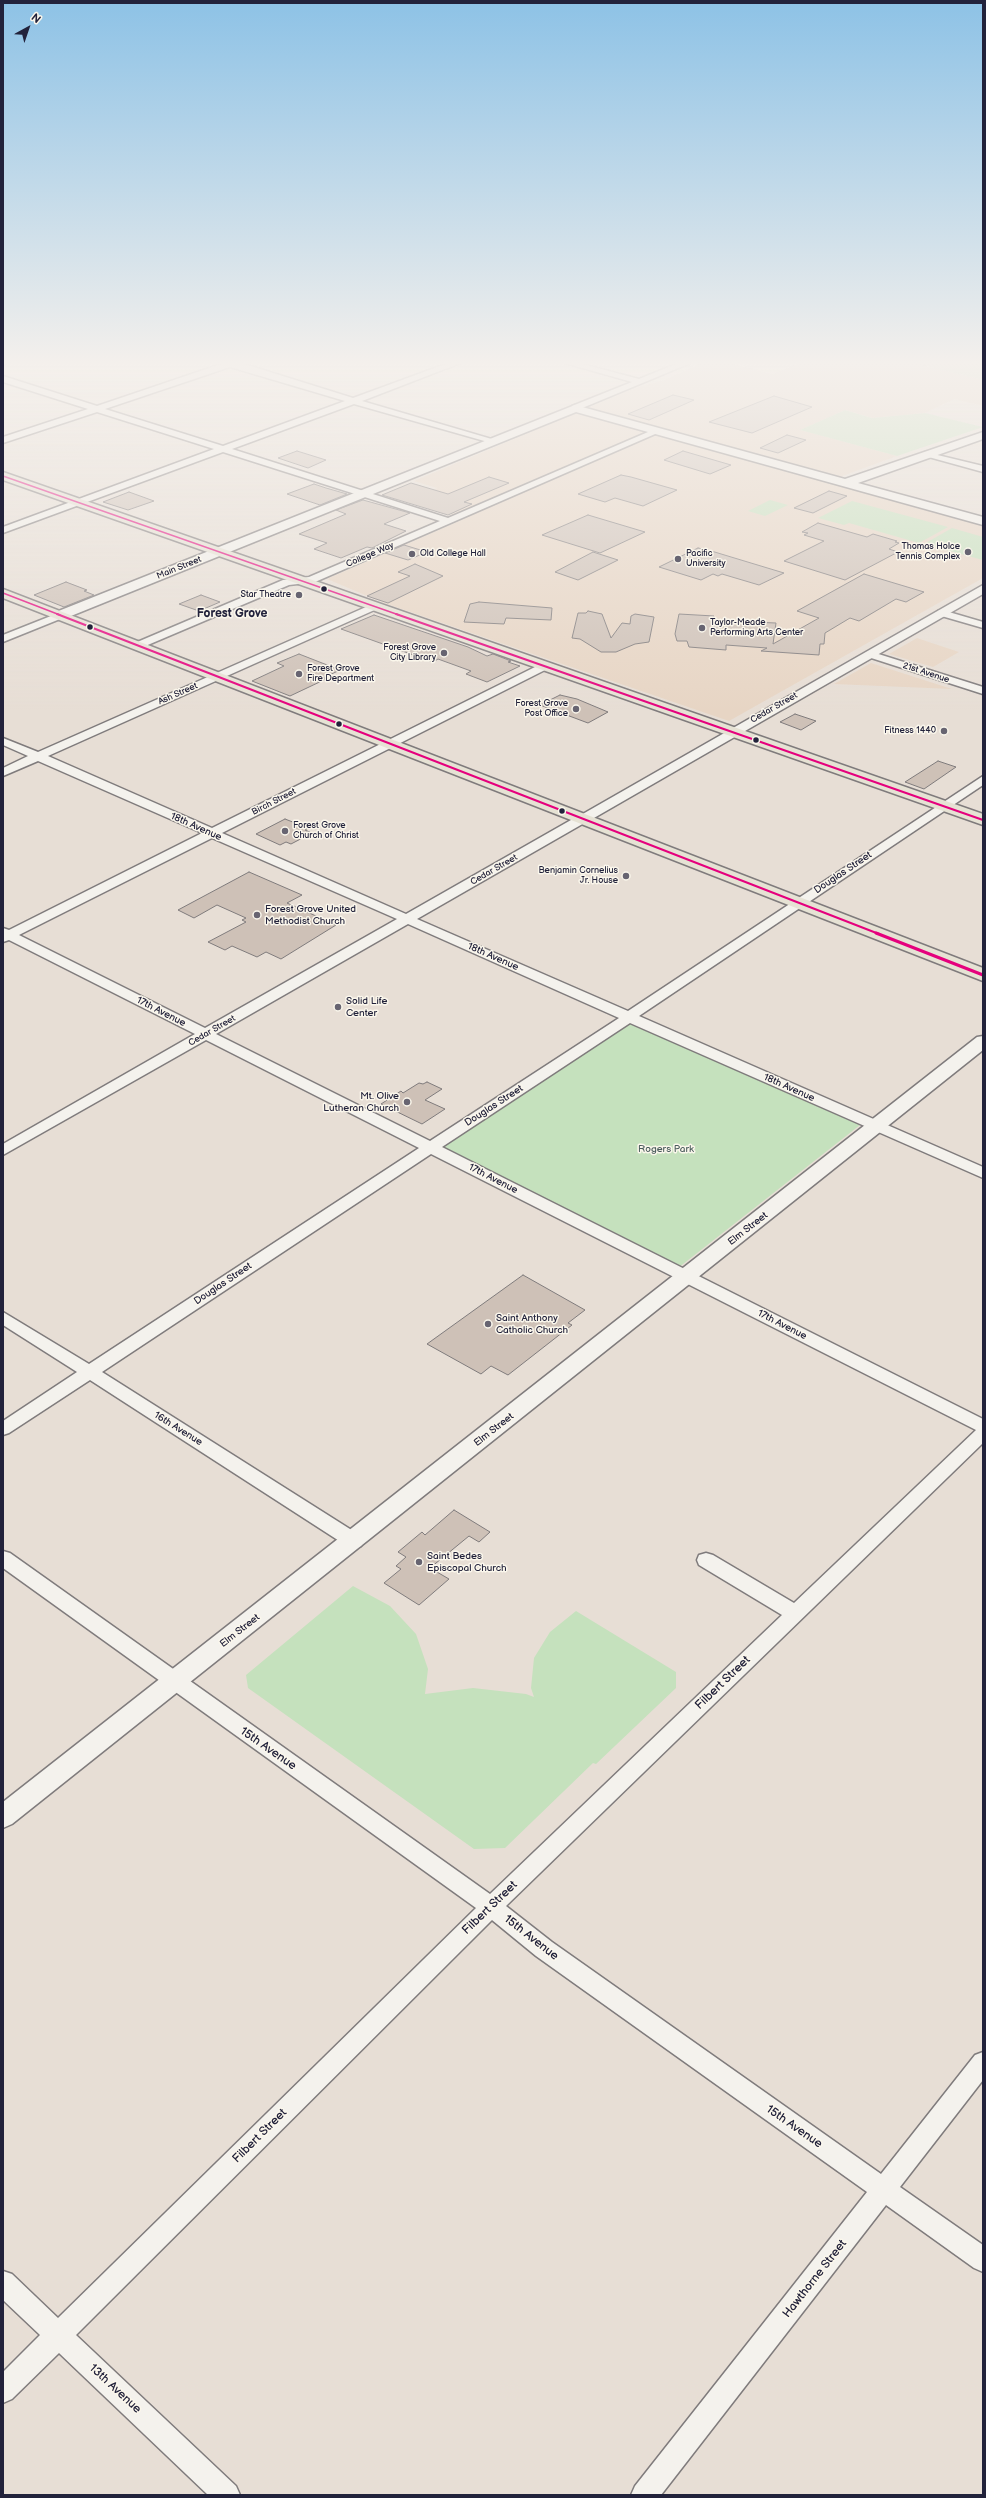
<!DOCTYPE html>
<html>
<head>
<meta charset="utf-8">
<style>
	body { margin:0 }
	#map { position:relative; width:986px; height:2498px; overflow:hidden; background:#e7ded5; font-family:"Balsamiq Sans",sans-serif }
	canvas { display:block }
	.frame { position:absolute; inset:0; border:4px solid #22223b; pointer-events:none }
	.north { position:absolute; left:8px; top:8px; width:40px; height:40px; -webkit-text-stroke:3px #fbf7ec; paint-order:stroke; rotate:40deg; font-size:11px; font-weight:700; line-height:16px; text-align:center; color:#22223b }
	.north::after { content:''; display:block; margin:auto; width:14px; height:18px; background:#22223b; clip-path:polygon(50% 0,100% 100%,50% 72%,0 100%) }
</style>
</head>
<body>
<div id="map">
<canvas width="986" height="2498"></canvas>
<div class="frame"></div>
<div class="north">N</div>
</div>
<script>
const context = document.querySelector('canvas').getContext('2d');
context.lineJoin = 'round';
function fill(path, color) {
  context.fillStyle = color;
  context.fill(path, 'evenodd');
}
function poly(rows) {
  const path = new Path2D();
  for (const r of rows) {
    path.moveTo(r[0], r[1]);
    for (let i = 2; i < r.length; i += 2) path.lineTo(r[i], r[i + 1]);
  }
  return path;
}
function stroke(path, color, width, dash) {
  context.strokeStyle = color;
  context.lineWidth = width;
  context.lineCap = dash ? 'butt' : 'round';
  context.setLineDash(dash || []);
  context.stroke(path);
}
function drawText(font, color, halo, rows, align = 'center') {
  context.font = font + ' "Balsamiq Sans",sans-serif';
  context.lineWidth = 3;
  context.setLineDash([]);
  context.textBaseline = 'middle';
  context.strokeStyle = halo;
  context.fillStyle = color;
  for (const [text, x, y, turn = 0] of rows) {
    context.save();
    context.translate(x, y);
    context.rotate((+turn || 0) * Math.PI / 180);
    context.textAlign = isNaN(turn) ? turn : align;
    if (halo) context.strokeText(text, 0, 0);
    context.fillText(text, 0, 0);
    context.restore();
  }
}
const built = poly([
	[704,362,725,362,773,374,798,364,793,362,910,362,983,380,983,406,954,399,925,413,872,418,845,410,801,430,897,456,826,482,983,525,983,578,729,721,384,603,327,579,464,519,408,500,437,488,414,481,635,388,664,380],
	[917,638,959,652,933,667,889,654],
	[871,663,952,689,834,684]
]);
const green = poly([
	[910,362,983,362,983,380],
	[845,410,872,418,925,413,983,427,897,456,800,430],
	[770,500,788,505,765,516,748,511],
	[852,501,948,527,919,543,849,523,844,525,818,518],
	[952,528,983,537,983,560,924,544],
	[629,1023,860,1125,678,1268,442,1148],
	[353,1586,390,1606,416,1634,428,1669,425,1694,473,1688,526,1694,534,1697,531,1688,534,1658,550,1632,576,1611,676,1672,676,1688,596,1764,593,1763,505,1848,474,1849,248,1688,246,1675]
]);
const building = poly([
	[673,395,694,400,649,420,628,414,673,395],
	[774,396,812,407,752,433,709,422,774,396],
	[787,435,806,440,778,453,760,448,787,435],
	[297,451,326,460,308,468,278,458,297,451],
	[683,451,731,465,710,474,664,460,683,451],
	[621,475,631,477,677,490,643,506,615,498,605,502,578,494,621,475],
	[489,477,509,483,464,502,472,504,448,515,382,495,411,483,448,494,489,477],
	[314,484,326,488,347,494,320,505,287,494,314,484],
	[829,491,847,496,813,513,794,508,829,491],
	[129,492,154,501,128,510,103,502,129,492],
	[363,500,410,513,384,524,406,531,372,548,367,547,341,558,314,549,327,543,299,534,346,514,336,510,363,500],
	[588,515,645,532,600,553,542,535,588,515],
	[818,523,867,537,873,534,897,541,895,542,899,543,889,549,898,552,845,580,784,561,824,541,804,535,808,533,802,532,818,523],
	[404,545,427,552,408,560,385,553,404,545],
	[698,548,708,550,784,573,759,585,722,574,718,576,713,574,701,580,659,567,698,548],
	[593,552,618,560,578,580,555,572,593,552],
	[415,564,443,576,388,603,367,596,410,576,398,572,415,564],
	[864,574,924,592,906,602,896,599,859,621,850,618,825,633,824,644,820,644,819,655,761,651,767,648,726,645,726,650,689,647,687,641,677,641,675,634,679,614,714,616,713,619,726,620,726,621,776,623,773,644,819,618,797,611,864,574],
	[66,582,87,590,84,591,94,595,64,607,34,595,66,582],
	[201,595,220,602,199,611,179,604,201,595],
	[479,602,552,608,551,620,506,618,504,624,464,622,470,604,479,602],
	[588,611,602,614,611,638,622,623,630,624,631,616,635,614,654,617,649,642,635,644,616,652,601,652,580,639,572,638,578,613,586,613,588,611],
	[374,615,468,647,487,656,493,654,511,661,508,662,520,666,487,682,466,674,471,671,438,659,433,662,341,629,374,615],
	[299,654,340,670,323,678,326,679,290,696,252,681,284,666,277,663,299,654],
	[560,695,577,699,608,712,588,723,540,705,560,695],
	[795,714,816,721,801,730,780,722,795,714],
	[938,761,956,767,924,789,905,782,938,761],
	[285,819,308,828,305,830,312,833,291,844,286,842,280,845,256,834,285,819],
	[249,872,302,895,287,903,336,925,281,959,266,952,257,957,232,946,225,950,208,942,246,922,242,920,246,918,217,905,194,918,178,910,249,872],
	[427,1082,442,1089,425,1100,445,1109,422,1124,381,1104,401,1091,403,1093,419,1083,423,1084,427,1082],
	[523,1275,585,1310,568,1323,572,1325,508,1375,491,1366,481,1374,427,1344,523,1275],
	[454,1510,490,1532,479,1542,469,1536,430,1568,449,1579,419,1605,384,1583,401,1569,396,1566,406,1557,398,1552,422,1532,425,1535,454,1510]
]);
const minor = poly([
	[3,362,8,362,3,365,3,362],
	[218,362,238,362,353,398,451,362,463,362,362,401,495,440,495,444,354,404,232,449,448,518,655,429,662,431,315,582,289,585,143,647,135,647,135,643,283,580,309,577,440,521,223,452,3,533,3,527,214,449,97,412,3,443,3,437,88,409,3,382,3,376,97,406,221,364,218,362],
	[230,367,345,401,223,446,105,409,230,367],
	[561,362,575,362,639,379,681,362,693,362,575,411,572,410,572,406,632,382,561,362],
	[925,452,983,466,983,472,925,456,925,452],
	[375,603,379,604,379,608,48,756,212,828,541,664,549,664,549,668,222,833,406,914,578,816,586,816,588,819,586,822,417,919,628,1011,983,776,983,785,639,1016,983,1167,983,1178,630,1023,442,1147,983,1419,983,1443,506,1906,552,1942,881,2174,975,2055,983,2052,983,2080,900,2187,983,2245,983,2272,974,2268,886,2205,661,2495,631,2495,635,2486,867,2192,536,1956,492,1920,76,2335,236,2486,240,2495,208,2495,59,2353,12,2399,3,2403,3,2372,40,2335,3,2300,3,2271,12,2274,58,2318,476,1908,3,1568,3,1551,10,1553,490,1894,782,1615,699,1565,697,1560,699,1555,706,1553,713,1555,794,1603,976,1430,431,1154,102,1372,361,1536,363,1541,361,1546,354,1548,347,1546,90,1380,9,1433,3,1435,3,1421,77,1372,3,1325,3,1312,89,1364,419,1148,206,1040,3,1155,3,1144,195,1034,9,940,3,942,3,928,9,930,202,833,38,761,3,776,3,768,28,756,3,745,3,738,38,752,375,603],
	[212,838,397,919,205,1028,19,935,212,838],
	[408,924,619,1018,430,1141,216,1034,408,924],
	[942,610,983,622,983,628,938,615,938,611,942,610],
	[61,612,65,613,65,617,3,642,3,635,61,612],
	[869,651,983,687,983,694,865,656,864,654,869,651]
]);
const tertiary = poly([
	[575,405,845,479,983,432,983,439,858,483,983,517,983,525,576,412,66,618,56,618,54,615,56,612,575,405],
	[983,585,983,594,587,822,577,822,574,819,983,585],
	[983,1036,983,1050,12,1824,3,1828,3,1802,977,1037,983,1036]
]);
const primary = poly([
	[3,472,983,814,983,825,3,480,3,472],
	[3,589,983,968,983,981,3,598,3,589]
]);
const bus1Far2 = poly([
	[3,476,399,615],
	[3,593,60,615]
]);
const bus1Far1 = poly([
	[57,614,879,934],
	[396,614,983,820]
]);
const bus1 = poly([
	[876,933,983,975]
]);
const markers = [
	[968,552,4,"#676471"],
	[412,554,4,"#676471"],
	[678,559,4,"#676471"],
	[324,589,3.5,"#22223b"],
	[299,595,4,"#676471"],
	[90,627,3.5,"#22223b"],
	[702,628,4,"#676471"],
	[444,653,4,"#676471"],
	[299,674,4,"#676471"],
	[576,709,4,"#676471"],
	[339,724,3.5,"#22223b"],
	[944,731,4,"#676471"],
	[756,740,3.5,"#22223b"],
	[562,811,3.5,"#22223b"],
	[285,831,4,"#676471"],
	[626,876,4,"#676471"],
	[257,915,4,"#676471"],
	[338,1007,4,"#676471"],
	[407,1102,4,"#676471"],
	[488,1324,4,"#676471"],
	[419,1562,4,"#676471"]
];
const farPoinames = [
	["Thomas Holce",960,547],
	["Tennis Complex",960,557],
	["Old College Hall",420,554,"left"],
	["Pacific",686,554,"left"],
	["University",686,564,"left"],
	["Star Theatre",291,595],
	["Taylor-Meade",710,623,"left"],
	["Performing Arts Center",710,633,"left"],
	["Forest Grove",436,648],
	["City Library",436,658],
	["Forest Grove",307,669,"left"],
	["Fire Department",307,679,"left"],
	["Forest Grove",568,704],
	["Post Office",568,714],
	["Fitness 1440",936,731],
	["Forest Grove",293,826,"left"],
	["Church of Christ",293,836,"left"],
	["Benjamin Cornelius",618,871],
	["Jr. House",618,881]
];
const farStreetnames = [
	["College Way",370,555,-23],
	["Main Street",179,568,-22],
	["21st Avenue",926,673,18],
	["Ash Street",178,694,-24],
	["Cedar Street",774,708,-30],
	["Birch Street",274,802,-27],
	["Cedar Street",494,870,-30],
	["Cedar Street",212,1031,-30]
];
const streetNames = [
	["18th Avenue",196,827,24],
	["Douglas Street",843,873,-34],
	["18th Avenue",493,957,24],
	["17th Avenue",161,1012,27],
	["18th Avenue",789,1088,24],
	["Douglas Street",494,1106,-33],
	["17th Avenue",493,1179,27],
	["Elm Street",748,1229,-38],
	["Douglas Street",223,1284,-34],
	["17th Avenue",782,1325,27],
	["16th Avenue",178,1429,32],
	["Elm Street",494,1430,-38],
	["Elm Street",240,1631,-38]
];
const poiNames = [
	["Forest Grove United",265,909],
	["Methodist Church",265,921],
	["Solid Life",346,1001],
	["Center",346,1013],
	["Mt. Olive",399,1096,"right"],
	["Lutheran Church",399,1108,"right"],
	["Saint Anthony",496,1318],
	["Catholic Church",496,1330],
	["Saint Bedes",427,1556],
	["Episcopal Church",427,1568]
];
const parkNames = [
	["Rogers Park",666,1149]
];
const farDistrictnames = [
	["Forest Grove",232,614]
];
const nearStreetnames = [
	["Filbert Street",723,1683,-44],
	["15th Avenue",268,1749,35],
	["Filbert Street",490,1908,-44],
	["15th Avenue",531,1938,38],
	["15th Avenue",794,2127,35],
	["Filbert Street",260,2136,-45],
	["Hawthorne Street",815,2279,-52],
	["13th Avenue",115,2389,43]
];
fill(built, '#e7d5c4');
fill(green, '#c5e1bd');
fill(building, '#cec1b7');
stroke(building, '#7f7b7c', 1);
stroke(minor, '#7f7b7c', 3);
stroke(tertiary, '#7f7b7c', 3);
stroke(primary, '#7f7b7c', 3);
fill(minor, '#f4f2ed');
fill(tertiary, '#f4f2ed');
fill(primary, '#e6e2d4');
stroke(bus1Far2, '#e5007d', 1.5);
stroke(bus1Far1, '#e5007d', 2);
stroke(bus1, '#e5007d', 3);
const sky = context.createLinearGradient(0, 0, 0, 712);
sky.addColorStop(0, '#8dc2e6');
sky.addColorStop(0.51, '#f4f0ec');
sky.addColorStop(1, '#f4f0ec00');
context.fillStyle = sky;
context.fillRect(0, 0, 986, 712);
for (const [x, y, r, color] of markers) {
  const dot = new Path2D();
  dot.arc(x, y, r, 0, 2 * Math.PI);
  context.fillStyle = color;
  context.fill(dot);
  stroke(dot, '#fbf7ec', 1.5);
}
drawText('9px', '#22223b', '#fbf7ec', farPoinames, 'right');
drawText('9px', '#22223b', '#fbf7ec', farStreetnames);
drawText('10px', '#22223b', '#fbf7ec', streetNames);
drawText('10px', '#22223b', '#fbf7ec', poiNames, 'left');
drawText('10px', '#4a5c5c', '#fbf7ec', parkNames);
drawText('bold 12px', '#22223b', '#fbf7ec', farDistrictnames);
drawText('12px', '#22223b', '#fbf7ec', nearStreetnames);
</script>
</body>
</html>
